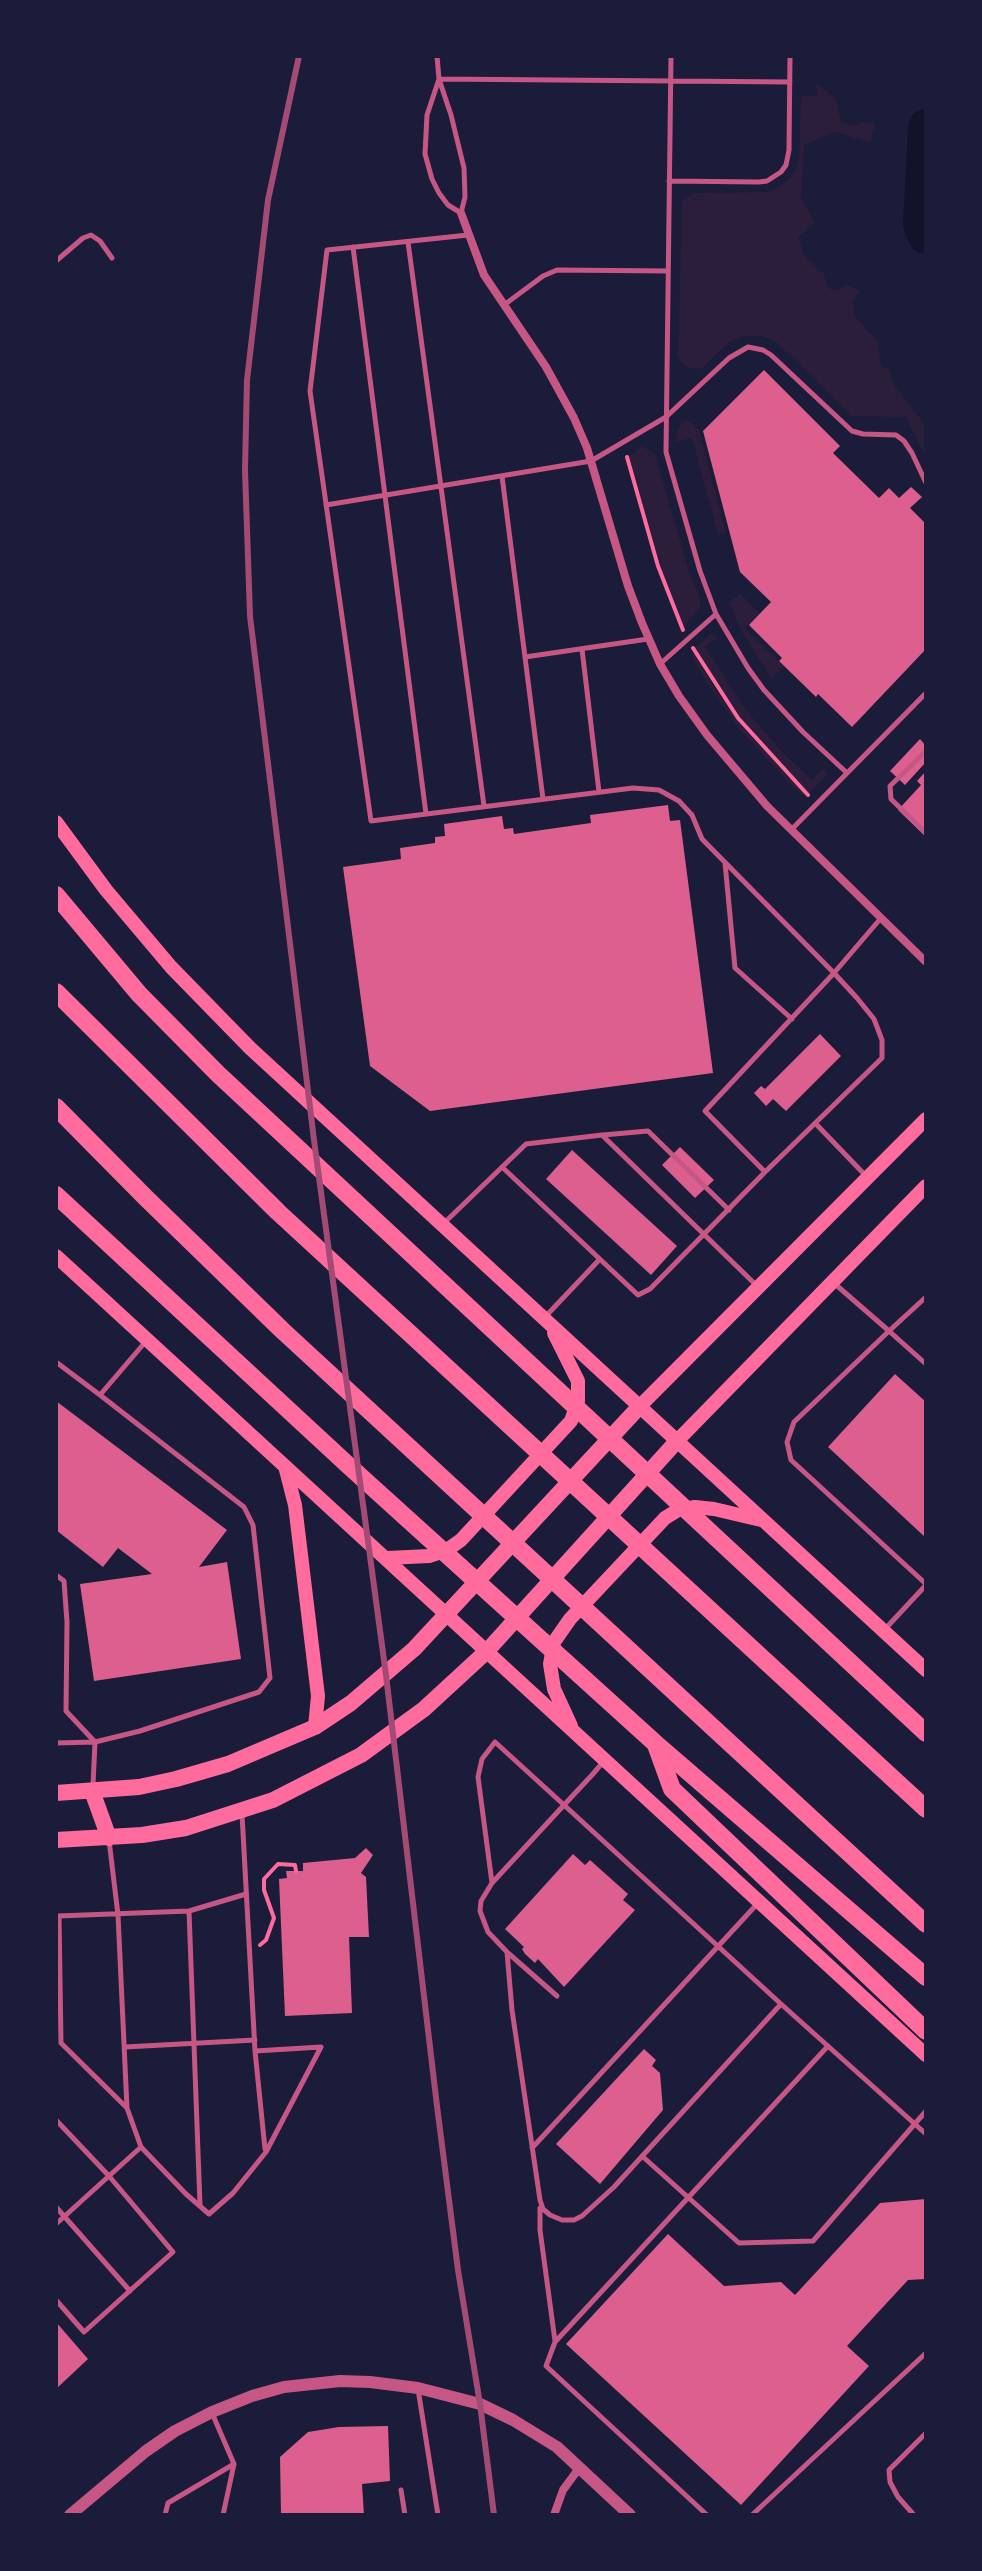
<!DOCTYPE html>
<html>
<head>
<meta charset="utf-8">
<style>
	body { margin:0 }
	#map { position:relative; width:982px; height:2571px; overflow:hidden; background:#1b1b3a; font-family:Roboto,sans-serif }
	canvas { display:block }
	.frame { position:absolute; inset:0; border:58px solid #1b1b3a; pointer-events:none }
</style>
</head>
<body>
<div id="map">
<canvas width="982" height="2571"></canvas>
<div class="frame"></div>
</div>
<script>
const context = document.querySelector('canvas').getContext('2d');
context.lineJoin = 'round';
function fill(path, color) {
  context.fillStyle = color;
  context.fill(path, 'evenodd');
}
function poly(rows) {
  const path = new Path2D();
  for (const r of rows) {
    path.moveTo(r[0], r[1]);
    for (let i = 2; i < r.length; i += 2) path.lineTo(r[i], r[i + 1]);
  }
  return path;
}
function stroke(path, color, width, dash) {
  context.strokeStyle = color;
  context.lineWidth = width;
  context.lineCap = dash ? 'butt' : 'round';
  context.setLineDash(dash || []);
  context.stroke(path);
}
const green = poly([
	[817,84,836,99,841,122,853,126,861,122,876,124,870,142,835,132,804,145,801,197,815,223,798,237,805,257,824,274,826,282,830,289,836,290,847,285,860,290,852,303,855,308,854,315,878,342,880,361,883,367,889,369,893,383,926,426,926,458,906,417,852,416,775,341,761,336,743,336,728,343,701,369,686,367,678,357,682,202,693,193,768,192,784,184,796,170,799,159,801,96,817,96],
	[686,419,699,430,726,533,718,535,692,438,675,442,678,428],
	[642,446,655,454,690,575,701,600,700,609,684,626,663,574,629,456],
	[740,593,760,614,745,628,784,666,772,679,743,634,729,603],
	[711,633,718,638,705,646,746,710,783,753,812,780,822,769,826,770,826,776,809,793,768,750,739,716,716,683,696,648],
	[693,652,715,689,739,722,805,794,800,794,740,730,706,682,693,658]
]);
const river = poly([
	[926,127,921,225,926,236]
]);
const building = poly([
	[764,370,840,446,833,453,879,498,889,488,899,498,911,487,922,497,910,508,926,524,926,556,924,559,926,561,926,649,852,727,818,694,816,697,779,661,782,658,749,625,771,602,740,572,703,431],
	[920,739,926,746,926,762,905,785,890,771],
	[926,771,926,837,898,810,921,785,917,781],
	[668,805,670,821,680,820,713,1073,430,1111,370,1066,343,867,401,859,400,848,435,843,435,837,445,836,444,824,502,816,504,829,513,828,514,834,591,823,590,815],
	[820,1034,841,1056,786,1111,773,1099,766,1106,754,1093,761,1086,765,1089],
	[680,1147,714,1180,695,1198,662,1165],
	[572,1150,677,1246,651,1275,546,1179],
	[895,1374,926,1402,926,1538,828,1447],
	[56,1401,227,1530,199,1567,227,1562,241,1659,94,1681,80,1584,152,1574,118,1548,103,1567,56,1530],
	[366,1848,373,1855,361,1873,366,1877,369,1937,349,1937,352,2013,285,2016,279,1879,287,1878,286,1871,303,1871,303,1863,355,1858],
	[573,1854,585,1865,590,1860,628,1894,623,1900,635,1910,564,1987,538,1959,535,1963,525,1954,522,1949,524,1947,505,1929],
	[644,2049,656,2060,652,2066,660,2073,663,2110,600,2184,556,2144],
	[926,2199,926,2279,908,2280,847,2346,869,2366,741,2505,566,2344,668,2234,724,2286,781,2282,795,2295,880,2203],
	[56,2322,88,2359,56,2389],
	[388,2426,390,2481,362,2484,364,2515,281,2515,280,2457,308,2432,339,2427]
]);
const path = poly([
	[627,457,658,566,683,630],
	[693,648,738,718,808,795],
	[260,1945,266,1940,274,1918,264,1890,264,1879,278,1864,295,1865,296,1871]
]);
const service = poly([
	[437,56,439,79,451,115,464,168,465,197,461,213,448,205,439,193,432,179,425,154,427,115,439,79],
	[671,56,666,452,700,571,716,614,748,668,764,690,803,732,847,773],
	[439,79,790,82],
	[669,181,759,182,767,181,781,172,786,165,789,150,790,56],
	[468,235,327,250,310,391,371,821,633,788,659,790,679,801,692,815,702,839,834,973,857,998,874,1019,882,1040,882,1058,765,1172,705,1111,834,973,881,918],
	[408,242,484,806],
	[353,247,426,814],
	[56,261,83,238,91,235,100,241,112,258],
	[504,305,543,276,557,270,668,271],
	[502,476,543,799],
	[326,505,591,461,666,417,729,358,748,347,763,350,771,355,852,431,863,434,896,435,904,441,912,453,926,483],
	[582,649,599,792],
	[525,657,648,639],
	[660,664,716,614],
	[926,751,890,786,891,799,926,833],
	[791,830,926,693],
	[725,863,735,968,792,1019],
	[816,1124,866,1176],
	[603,1135,648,1131,729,1210],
	[502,1167,638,1295,650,1289,765,1172],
	[442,1225,526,1144,602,1135,757,1286],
	[835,1284,889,1331,926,1297],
	[545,1317,599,1260],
	[56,1362,100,1395,147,1340],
	[926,1364,889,1331,794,1422,787,1442,791,1460,926,1584],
	[56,1575,64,1581,67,1622,66,1711,95,1742,93,1785],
	[886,1628,926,1585],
	[56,1743,95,1742,140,1731,259,1692,270,1678,253,1525,244,1507,100,1395],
	[109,1840,118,1915,127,2108,141,2147],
	[492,1883,478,1777,482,1759,495,1742,564,1805,781,2004,614,2187,582,2216,574,2220,562,2220,550,2215,543,2209,540,2200,512,2010,507,1952,488,1932,480,1911,481,1901,492,1883,564,1805,592,1775,604,1761],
	[189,1911,200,2205],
	[58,1916,189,1911,246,1894],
	[59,1916,61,2043,126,2107],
	[508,1953,557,1996],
	[781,2004,926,2134],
	[125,2047,255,2040],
	[255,2051,265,2149],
	[56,2120,109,2176,173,2252,84,2332,56,2300],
	[532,2148,758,1903],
	[642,2156,739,2243,813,2241,926,2111],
	[56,2207,130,2291],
	[540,2208,540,2230,555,2341],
	[56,2224,141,2147,186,2194,209,2214,233,2193,266,2152,321,2047,255,2051,242,1814],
	[418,2389,438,2515],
	[212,2413,234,2464],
	[401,2490,405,2515],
	[165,2515,168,2503,234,2464,223,2515],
	[707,2515,546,2366,555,2342,828,2046],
	[752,2515,926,2353],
	[914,2515,898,2497,890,2482,889,2470,926,2433]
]);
const minor = poly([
	[461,213,484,275,546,367,574,418,587,448,628,586,642,623,660,664,679,696,707,735,767,806,926,962],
	[554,2515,563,2490,580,2467]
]);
const tertiary = poly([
	[70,2515,146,2451,175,2431,212,2412,252,2396,284,2387,340,2381,370,2382,418,2388,480,2404,513,2420,557,2447,630,2515]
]);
const secondary = poly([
	[56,822,106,890,171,967,250,1048,926,1670],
	[56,1256,926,2055],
	[640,1406,926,1119],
	[677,1441,926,1186],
	[285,1466,295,1505,318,1696,315,1727],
	[387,1558,429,1556,447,1550,461,1540,571,1421,578,1401,578,1381,554,1333],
	[571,1726,554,1689,550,1664,554,1642,570,1619,665,1518,678,1510,695,1507,714,1509,761,1520]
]);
const primary = poly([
	[92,1791,109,1838],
	[56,1793,139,1787,176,1779,228,1764,315,1727,351,1703,414,1649,640,1406],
	[56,1840,142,1835,186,1828,273,1800,361,1755,424,1709,487,1651,677,1441]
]);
const motorway = poly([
	[56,895,139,994,218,1074,926,1733],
	[56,992,278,1212,926,1809],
	[56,1107,146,1198,283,1331,926,1924],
	[56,1195,349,1466,655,1743,926,1977],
	[656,1745,672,1789,926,2031]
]);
const rail = poly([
	[299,56,268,200,247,380,245,470,250,616,314,1140,386,1675,437,2106,458,2270,480,2404,494,2515]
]);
fill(green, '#2a1e3b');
stroke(river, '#12122b', 36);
fill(building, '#dd5f8e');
stroke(path, '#ff6b9d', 4);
stroke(service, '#c65784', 5);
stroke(minor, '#c65784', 8);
stroke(tertiary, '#c65784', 12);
stroke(secondary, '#ff6b9d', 14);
stroke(primary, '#ff6b9d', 16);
stroke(motorway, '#ff6b9d', 18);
stroke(rail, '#a44b75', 6);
</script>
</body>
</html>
